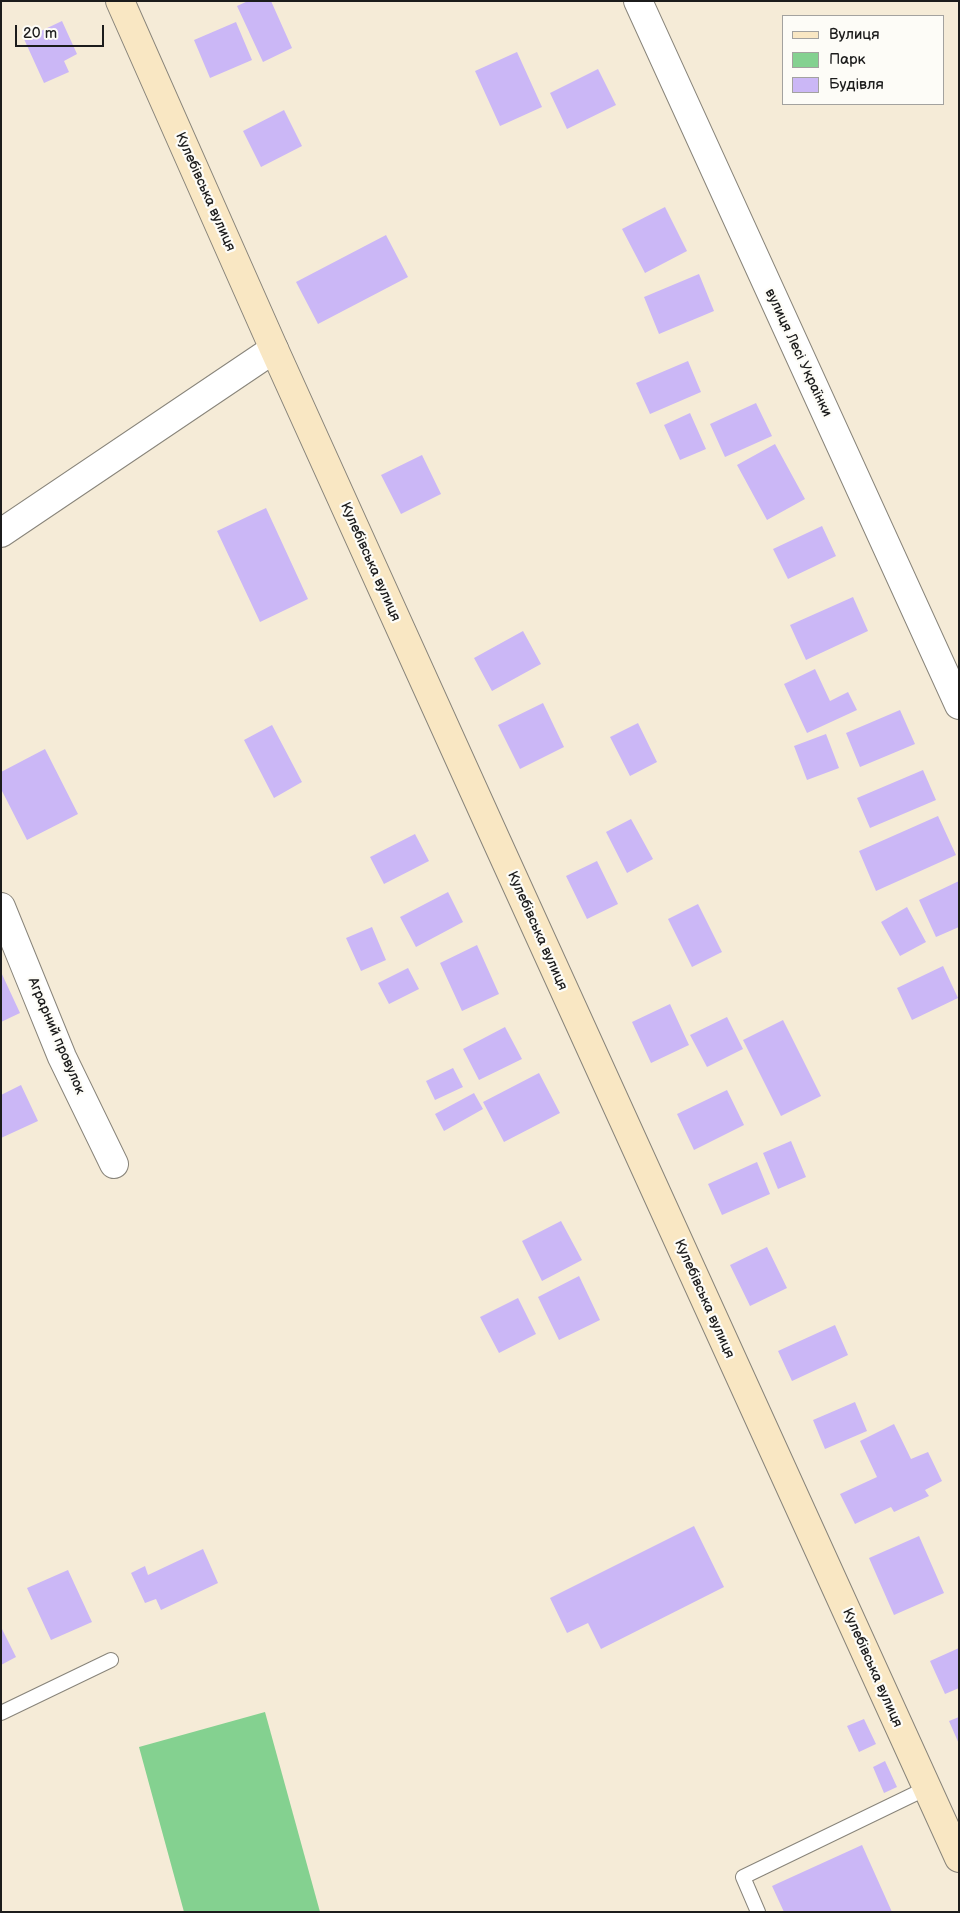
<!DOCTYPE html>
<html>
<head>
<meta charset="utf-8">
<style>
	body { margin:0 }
	#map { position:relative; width:960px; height:1913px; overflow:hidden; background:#f5ebd7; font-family:"Balsamiq Sans",sans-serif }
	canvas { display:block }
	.frame { position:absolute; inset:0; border:2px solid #1c1c1c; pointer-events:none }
	.legend { position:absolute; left:782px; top:15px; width:162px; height:90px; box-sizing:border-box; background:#fdfcf7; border:1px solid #a3a29f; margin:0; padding:6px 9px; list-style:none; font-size:15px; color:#1c1c1c }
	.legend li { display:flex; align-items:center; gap:10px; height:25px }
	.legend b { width:25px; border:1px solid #a3a29f }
	.scale { position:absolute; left:15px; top:25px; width:89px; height:22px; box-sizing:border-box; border:2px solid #1c1c1c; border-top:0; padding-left:6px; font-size:15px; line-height:18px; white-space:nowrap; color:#1c1c1c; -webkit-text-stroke:4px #fdfcf7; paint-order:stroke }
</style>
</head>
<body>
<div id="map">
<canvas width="960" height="1913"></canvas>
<div class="frame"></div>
<ul class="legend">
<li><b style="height:6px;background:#f9e7c3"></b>Вулиця</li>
<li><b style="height:14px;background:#84d190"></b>Парк</li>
<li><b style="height:14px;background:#cbb7f6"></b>Будівля</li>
</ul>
<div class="scale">20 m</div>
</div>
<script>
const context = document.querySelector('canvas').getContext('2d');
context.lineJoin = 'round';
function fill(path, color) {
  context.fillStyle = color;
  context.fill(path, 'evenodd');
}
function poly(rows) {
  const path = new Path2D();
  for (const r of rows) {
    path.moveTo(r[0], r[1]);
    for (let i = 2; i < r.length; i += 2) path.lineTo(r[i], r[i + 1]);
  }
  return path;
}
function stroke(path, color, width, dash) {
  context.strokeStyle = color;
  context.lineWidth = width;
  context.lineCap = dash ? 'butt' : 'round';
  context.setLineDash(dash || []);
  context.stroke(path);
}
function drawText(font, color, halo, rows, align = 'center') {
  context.font = font + ' "Balsamiq Sans",sans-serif';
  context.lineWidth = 4.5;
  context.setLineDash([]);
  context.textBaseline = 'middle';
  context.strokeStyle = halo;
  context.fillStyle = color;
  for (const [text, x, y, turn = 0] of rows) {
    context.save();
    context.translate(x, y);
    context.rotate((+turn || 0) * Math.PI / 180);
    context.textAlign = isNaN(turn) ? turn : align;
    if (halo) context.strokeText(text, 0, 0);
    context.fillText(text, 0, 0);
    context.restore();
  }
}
const green = poly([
	[265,1712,320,1912,184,1912,139,1747]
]);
const building = poly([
	[248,1,271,1,292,48,263,62,237,6],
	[62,21,77,54,64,61,69,72,44,83,24,39],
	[236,22,252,60,210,78,194,40],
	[517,52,542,107,500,126,475,71],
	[598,69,616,105,567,129,550,93],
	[284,110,302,146,261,167,243,131],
	[665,207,687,251,645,273,622,229],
	[386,235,408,277,318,324,296,282],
	[699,274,714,311,659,334,644,297],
	[688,361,701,392,650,414,636,383],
	[756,403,772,436,725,457,710,424],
	[690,413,706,449,680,460,664,425],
	[775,444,805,499,767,520,737,465],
	[422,455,441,494,401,514,381,475],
	[266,508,308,599,260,622,217,531],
	[822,526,836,556,788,579,773,549],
	[853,597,868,631,806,660,790,625],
	[523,631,541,664,492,691,474,658],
	[815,669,830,701,848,692,857,710,807,733,784,684],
	[543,703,564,747,520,769,498,725],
	[900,710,915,744,860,767,846,733],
	[638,723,657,762,630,776,610,737],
	[272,725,302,782,274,798,244,740],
	[826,734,839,768,807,780,794,746],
	[45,749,78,814,27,840,1,789,1,772],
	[923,770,936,800,870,828,857,798],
	[938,816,956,855,876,891,859,851],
	[631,819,653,859,627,873,606,832],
	[415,834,429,861,384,884,370,857],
	[597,861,618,904,587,919,566,876],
	[959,881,959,927,936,937,919,900],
	[448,892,463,922,416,947,400,917],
	[698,904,722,952,692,967,668,919],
	[907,907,926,942,900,956,881,922],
	[372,927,386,960,361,971,346,938],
	[477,945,499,994,462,1011,440,963],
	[943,966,958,998,912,1020,897,988],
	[408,968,419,989,389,1004,378,983],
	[1,972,20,1013,1,1022],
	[670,1004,689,1045,651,1063,632,1022],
	[727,1017,743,1049,707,1067,690,1035],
	[783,1020,821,1096,781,1116,743,1040],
	[505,1027,522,1059,479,1080,463,1049],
	[453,1068,463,1087,435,1100,426,1081],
	[539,1073,560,1113,504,1142,483,1102],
	[21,1085,38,1121,1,1138,1,1095],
	[727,1090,744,1125,694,1150,677,1114],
	[474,1093,483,1109,444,1131,435,1114],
	[791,1141,806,1177,778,1189,763,1153],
	[757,1162,770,1194,722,1215,708,1184],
	[561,1221,582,1260,542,1281,522,1241],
	[767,1247,787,1288,750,1306,730,1265],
	[579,1276,600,1320,559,1340,538,1297],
	[518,1298,536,1334,499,1353,480,1317],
	[835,1325,848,1355,792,1381,778,1351],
	[855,1402,867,1431,825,1449,813,1420],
	[894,1424,911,1459,928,1452,942,1481,925,1490,929,1496,894,1512,891,1507,855,1524,840,1494,877,1477,860,1441],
	[694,1526,724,1587,601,1649,588,1623,567,1633,550,1598],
	[919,1536,944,1593,894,1615,869,1558],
	[203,1549,218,1583,161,1610,156,1599,145,1603,131,1573,145,1566,148,1575],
	[68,1570,92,1622,51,1640,27,1588],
	[1,1627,16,1657,1,1665],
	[959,1648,959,1688,945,1694,930,1661],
	[959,1717,959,1744,949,1721],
	[864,1719,876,1744,859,1752,847,1726],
	[885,1761,897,1787,884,1793,873,1767],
	[862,1845,892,1912,784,1912,772,1886]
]);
const lane = poly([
	[1,1713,111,1660],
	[758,1912,743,1877,927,1788]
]);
const street = poly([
	[638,1,959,705],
	[1,533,274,349],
	[1,907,62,1057,114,1164]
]);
const secondary = poly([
	[120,1,274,349,497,842,959,1858]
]);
const streetNames = [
	["Кулебівська вулиця",205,192,66],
	["вулиця Лесі Українки",798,353,65],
	["Кулебівська вулиця",370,562,66],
	["Кулебівська вулиця",537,931,66],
	["Аграрний провулок",56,1036,67],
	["Кулебівська вулиця",704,1299,66],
	["Кулебівська вулиця",872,1668,66]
];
fill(green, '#84d190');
fill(building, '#cbb7f6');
stroke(lane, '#88847a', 16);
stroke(street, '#88847a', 30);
stroke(secondary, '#88847a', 30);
stroke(lane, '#fff', 14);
stroke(street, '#fff', 28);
stroke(secondary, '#f9e7c3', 28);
drawText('14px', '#1c1c1c', '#fdfcf7', streetNames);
</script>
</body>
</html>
